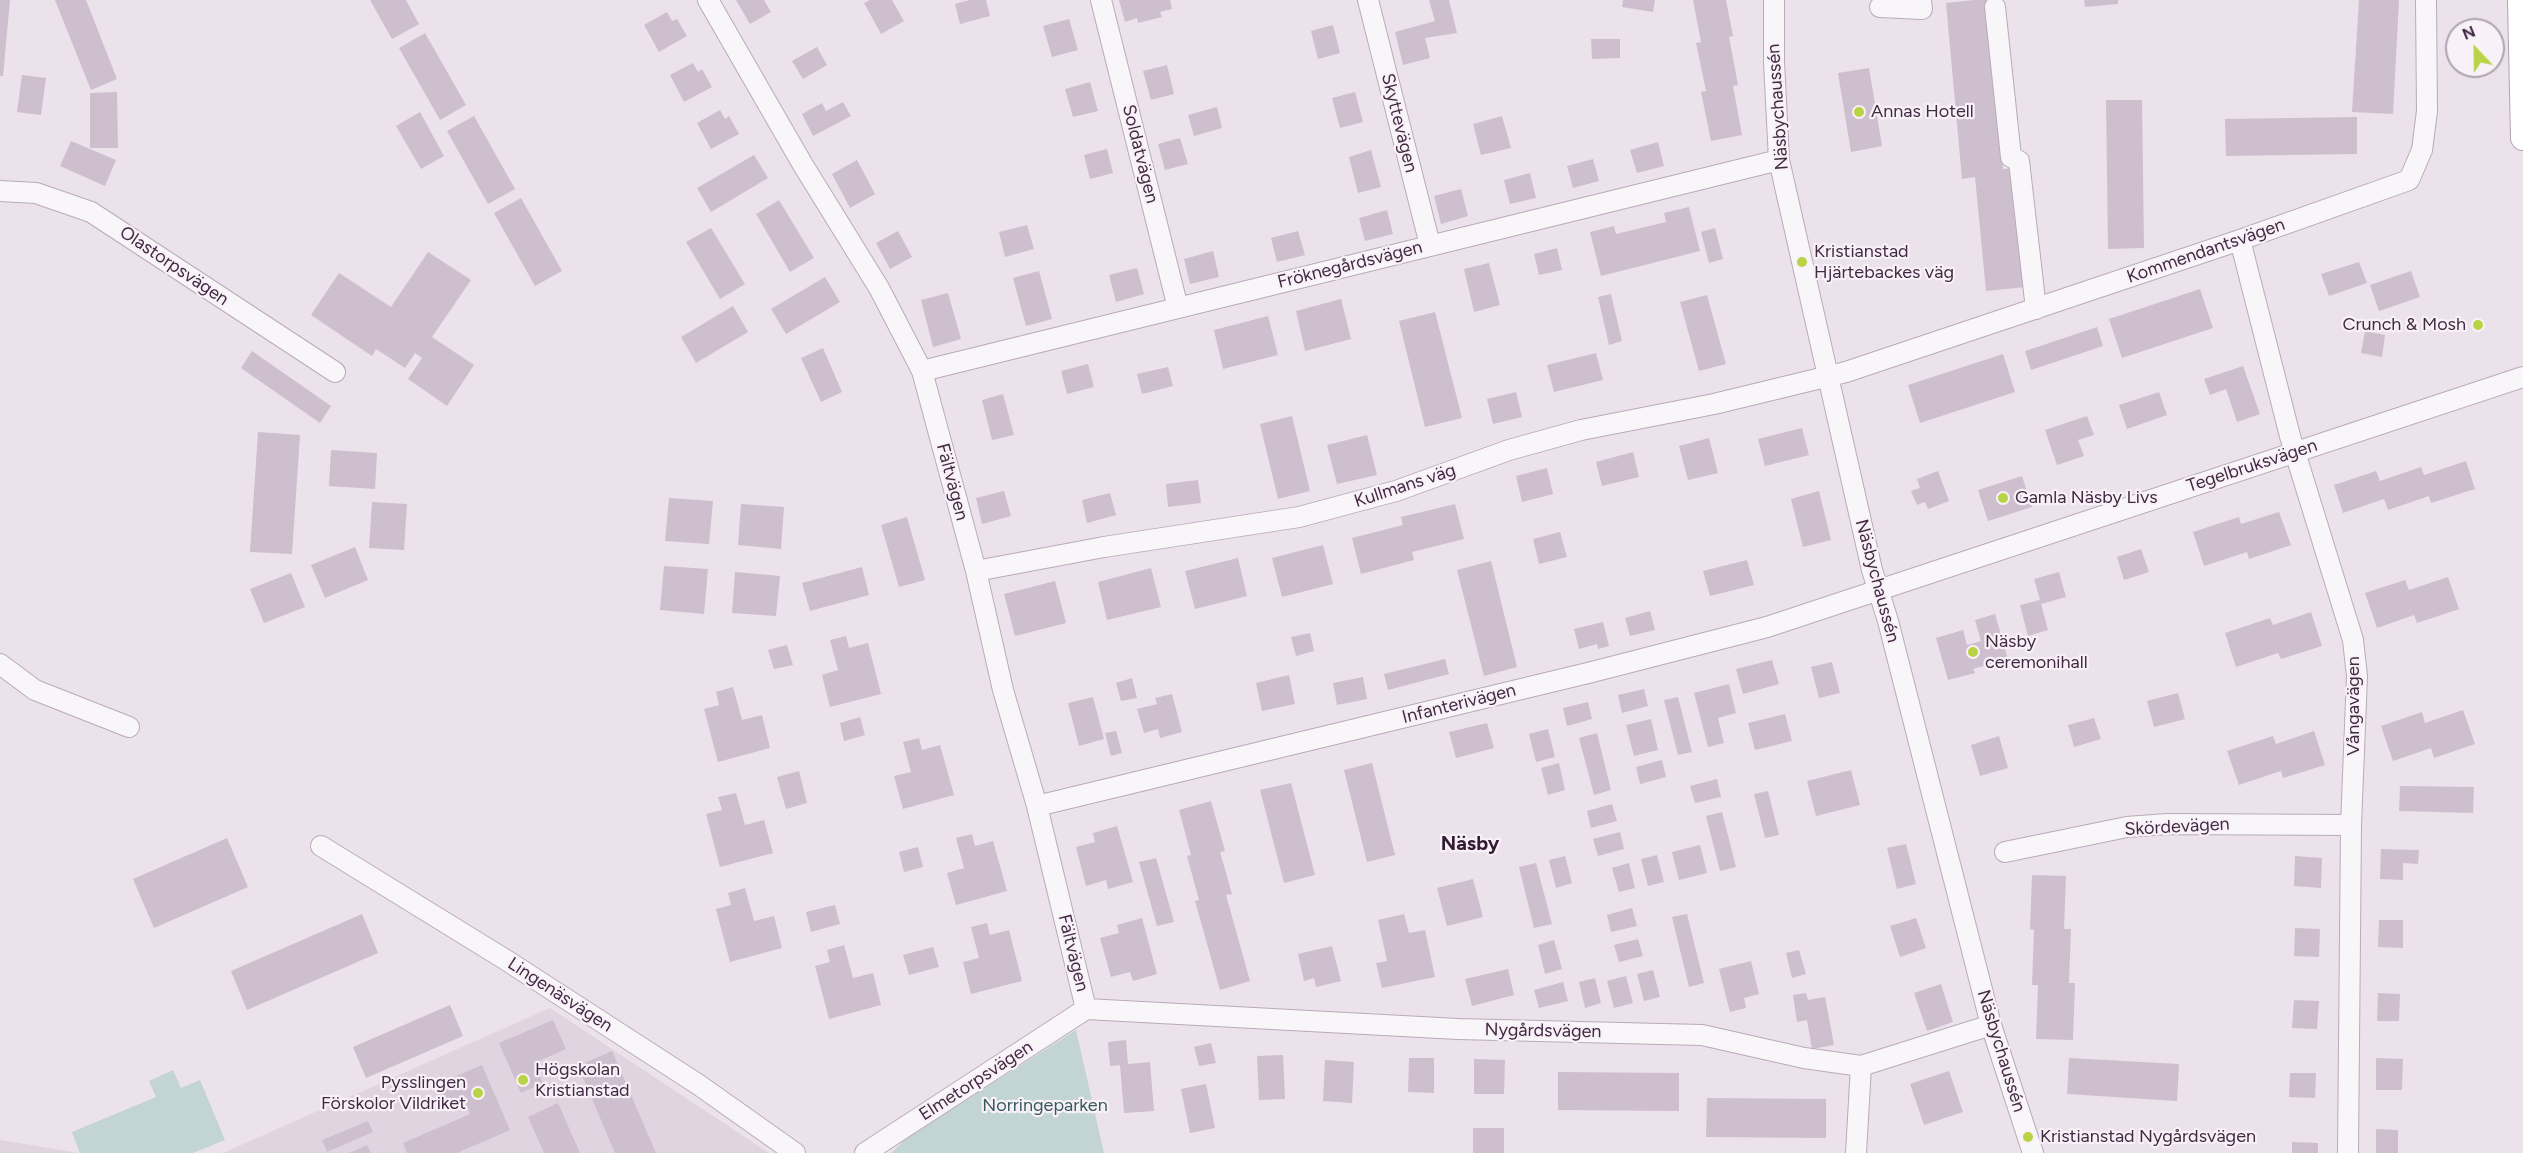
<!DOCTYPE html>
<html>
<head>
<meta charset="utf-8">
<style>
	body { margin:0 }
	#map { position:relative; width:2523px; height:1153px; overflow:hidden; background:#ebe2eb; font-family:Figtree,sans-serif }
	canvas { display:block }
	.north { position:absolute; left:2445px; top:18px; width:60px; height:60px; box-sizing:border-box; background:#f8f2f8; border:2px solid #b0a2b0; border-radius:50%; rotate:338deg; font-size:16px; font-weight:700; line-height:24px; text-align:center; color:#432a44 }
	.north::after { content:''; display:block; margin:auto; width:21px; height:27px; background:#b8d345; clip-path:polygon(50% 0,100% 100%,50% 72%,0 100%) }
</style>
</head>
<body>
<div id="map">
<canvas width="2523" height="1153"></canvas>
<div class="north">N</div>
</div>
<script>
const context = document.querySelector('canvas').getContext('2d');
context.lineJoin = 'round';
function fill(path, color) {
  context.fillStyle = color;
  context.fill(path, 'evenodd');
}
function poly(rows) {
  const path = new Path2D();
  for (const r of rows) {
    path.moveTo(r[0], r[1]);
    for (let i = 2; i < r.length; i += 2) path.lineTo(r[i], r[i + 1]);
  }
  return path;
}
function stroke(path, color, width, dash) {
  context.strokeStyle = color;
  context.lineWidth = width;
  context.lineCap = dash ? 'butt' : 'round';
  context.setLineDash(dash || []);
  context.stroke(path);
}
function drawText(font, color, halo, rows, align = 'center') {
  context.font = font + ' Figtree,sans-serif';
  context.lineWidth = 4.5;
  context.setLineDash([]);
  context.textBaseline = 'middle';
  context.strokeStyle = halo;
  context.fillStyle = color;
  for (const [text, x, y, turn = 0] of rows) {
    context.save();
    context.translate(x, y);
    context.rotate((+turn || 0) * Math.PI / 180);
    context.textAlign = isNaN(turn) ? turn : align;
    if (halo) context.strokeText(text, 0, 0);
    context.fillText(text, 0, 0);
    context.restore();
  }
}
const built = poly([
	[550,1008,769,1153,223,1153],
	[0,1140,80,1153,0,1153]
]);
const green = poly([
	[1076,1030,1104,1153,891,1153,907,1138],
	[173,1070,181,1088,200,1080,225,1140,193,1153,80,1153,72,1132,156,1097,149,1081]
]);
const building = poly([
	[0,0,10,0,3,76,0,76],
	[55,0,86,0,117,79,91,90],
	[370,0,406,0,419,24,392,39],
	[736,0,764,0,771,12,750,24],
	[870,0,892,0,904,21,881,34,864,3],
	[970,0,986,0,990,16,960,24,955,4],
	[1119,0,1170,0,1172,9,1160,12,1162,17,1138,23,1137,18,1125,22],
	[1429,0,1449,0,1457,33,1425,38,1430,58,1403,65,1395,32,1435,21],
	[1623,0,1655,0,1653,12,1622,7],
	[1693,0,1726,0,1733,36,1729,37,1738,85,1733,86,1742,135,1711,141,1701,92,1706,91,1696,43,1701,42],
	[1974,0,1987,0,2003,169,2015,168,2026,287,1986,291,1975,177,1962,179,1946,3],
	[2084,0,2118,0,2118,4,2085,7],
	[2359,0,2399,0,2393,114,2352,112],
	[667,12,672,21,677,19,687,36,659,52,644,25],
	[1069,19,1078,50,1052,57,1043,26],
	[1333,25,1340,53,1318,59,1311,31],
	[425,33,466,105,440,120,399,48],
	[1591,39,1620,39,1620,58,1592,59],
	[817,47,827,65,803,79,792,61],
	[693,63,698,72,702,69,712,87,684,102,670,75],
	[1167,65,1174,94,1151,100,1143,71],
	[1869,68,1882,146,1851,152,1838,73],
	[22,75,46,78,41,115,17,112],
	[1090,82,1098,111,1073,117,1065,89],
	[117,92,118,148,90,148,90,93],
	[1355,92,1363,122,1340,128,1332,98],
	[2106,100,2142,100,2144,248,2108,249],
	[843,102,851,116,813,136,802,114,822,103,826,111],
	[1217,107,1222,128,1194,136,1188,115],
	[720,110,725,119,729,116,739,134,711,149,697,123],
	[420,112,444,156,421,169,396,126],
	[474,116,515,189,488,204,447,131],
	[1502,116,1511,148,1481,155,1473,124],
	[2357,117,2357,154,2226,156,2225,119],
	[1180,138,1188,164,1165,170,1158,144],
	[71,141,116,160,105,186,60,166],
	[1658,142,1664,166,1637,173,1630,150],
	[1107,149,1113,173,1090,179,1084,155],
	[1371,150,1381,187,1358,193,1349,157],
	[754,155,768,178,711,212,697,188],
	[1593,159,1599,181,1573,188,1567,166],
	[857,160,875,194,850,208,832,174],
	[1530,173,1536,198,1510,204,1504,180],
	[1461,189,1468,216,1441,224,1434,196],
	[521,198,562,271,535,286,494,213],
	[779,200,814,258,790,272,756,214],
	[1689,207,1700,251,1601,276,1590,232,1614,226,1616,234,1666,222,1664,213],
	[1387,210,1393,234,1365,241,1359,218],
	[1027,225,1034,249,1005,257,999,232],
	[711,228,745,284,720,299,686,242],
	[1715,228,1723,259,1709,263,1701,232],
	[898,231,912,257,890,269,876,243],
	[1298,231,1305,255,1277,262,1271,238],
	[1557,248,1562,270,1539,275,1534,254],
	[1213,251,1219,277,1190,284,1184,259],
	[428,252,471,280,432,337,474,365,447,406,408,379,422,358,415,353,405,368,376,349,372,356,311,315,339,273,391,307],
	[2359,262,2367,283,2329,296,2321,274],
	[1489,263,1500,305,1474,312,1464,269],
	[1137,268,1144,294,1116,302,1109,275],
	[1039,271,1052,319,1026,326,1013,278],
	[2411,271,2420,297,2379,311,2370,285],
	[825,277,840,302,786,334,771,309],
	[2200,289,2213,328,2122,358,2109,319],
	[948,293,961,339,933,347,921,300],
	[1611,294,1622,341,1609,345,1598,297],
	[1707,295,1726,364,1699,371,1680,302],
	[1341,299,1351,339,1305,351,1296,311],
	[733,306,748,332,696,363,681,337],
	[1435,312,1462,418,1425,427,1399,321],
	[1268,316,1278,355,1223,369,1214,330],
	[2097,327,2103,346,2031,370,2025,351],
	[2365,331,2385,335,2382,357,2361,353],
	[823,348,842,392,821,402,801,358],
	[252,351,331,406,320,423,241,368],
	[1596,353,1603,380,1554,392,1547,365],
	[2003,354,2015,392,1920,423,1908,385],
	[1088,364,1094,387,1067,394,1061,371],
	[2243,366,2260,414,2237,422,2226,389,2210,395,2204,379],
	[1168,367,1173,386,1142,394,1137,374],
	[1516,392,1522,417,1493,424,1487,399],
	[2159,392,2167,415,2127,429,2119,405],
	[1003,394,1014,435,992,440,982,400],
	[1292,416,1310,491,1278,499,1260,424],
	[2087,416,2094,435,2078,440,2084,456,2057,465,2045,430],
	[1802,428,1809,455,1765,466,1758,439],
	[258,432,300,435,292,554,250,552],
	[1367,435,1377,475,1337,484,1327,445],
	[1709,438,1718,473,1688,480,1679,446],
	[331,450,377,453,375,489,329,486],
	[1633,452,1639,477,1602,486,1596,462],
	[2466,461,2475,489,2431,503,2429,496,2388,510,2384,499,2343,513,2334,485,2376,471,2380,481,2421,467,2424,475],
	[1547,468,1553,494,1522,502,1516,476],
	[1938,471,1949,501,1928,509,1925,502,1917,505,1911,491,1920,488,1917,479],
	[2022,476,2032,507,1988,521,1978,490],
	[1198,480,1201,503,1168,507,1166,484],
	[1004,491,1011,516,982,524,976,498],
	[1819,491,1831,540,1803,547,1791,499],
	[1110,493,1116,515,1087,523,1082,500],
	[669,498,713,501,709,544,665,541],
	[372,502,407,504,404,550,369,548],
	[741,504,784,507,781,549,738,545],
	[1455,504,1464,539,1412,552,1414,560,1361,574,1352,538,1403,525,1401,517],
	[2279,512,2291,545,2249,559,2247,552,2204,566,2193,532,2239,517,2241,524],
	[907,517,925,580,899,587,881,525],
	[1560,532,1567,557,1539,564,1533,539],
	[1323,545,1333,584,1282,597,1272,558],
	[355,547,368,580,325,598,311,565],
	[2141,549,2149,572,2124,580,2117,557],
	[1238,558,1247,596,1195,609,1185,571],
	[1747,560,1754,585,1710,596,1703,571],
	[1491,561,1517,667,1484,676,1457,570],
	[664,566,708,569,704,614,660,610],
	[862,567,869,595,810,611,802,583],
	[1151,568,1161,607,1107,620,1098,582],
	[735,572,780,576,776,616,732,613],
	[2059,572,2066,597,2041,604,2048,630,2028,636,2020,605,2040,600,2034,579],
	[291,573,305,607,264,623,250,589],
	[2448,577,2459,609,2417,623,2414,615,2377,628,2365,593,2405,580,2409,590],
	[1055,581,1066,623,1015,636,1004,594],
	[1650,611,1655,630,1630,636,1625,618],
	[2311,612,2322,646,2281,659,2278,653,2236,667,2225,633,2270,618,2273,625],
	[1995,614,2008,659,1973,669,1975,673,1948,680,1936,638,1963,630,1967,645,1981,641,1975,620],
	[1603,622,1609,646,1598,649,1597,644,1579,649,1574,629],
	[1310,633,1314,651,1296,656,1291,637],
	[846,636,849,648,868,643,881,694,830,707,822,675,838,670,830,640],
	[787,645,793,665,774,669,768,650],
	[1445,659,1449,674,1388,690,1384,674],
	[1772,660,1779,684,1743,694,1736,669],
	[1832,662,1840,693,1819,698,1811,667],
	[1289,675,1295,704,1262,711,1256,683],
	[1363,677,1367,699,1337,705,1333,683],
	[1132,678,1137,698,1121,701,1116,683],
	[1729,684,1736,713,1718,718,1724,743,1708,747,1694,693],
	[733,687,742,720,762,715,770,748,718,762,704,709,719,705,716,692],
	[1644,689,1648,706,1622,713,1618,695],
	[2178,693,2185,719,2154,727,2147,701],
	[1172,694,1182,732,1160,738,1158,729,1144,733,1137,709,1157,704,1155,698],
	[1093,697,1104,739,1079,746,1068,703],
	[1678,697,1692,752,1678,755,1664,700],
	[1588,702,1592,719,1567,726,1563,708],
	[2463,710,2475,744,2434,758,2431,748,2393,761,2381,726,2422,712,2425,723],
	[1785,714,1792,741,1755,750,1748,723],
	[860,717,865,735,844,741,840,723],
	[2094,718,2101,739,2074,747,2068,725],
	[1651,719,1658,750,1634,756,1626,725],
	[1487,723,1494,748,1456,758,1449,732],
	[1548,729,1555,757,1536,762,1529,734],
	[1116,731,1122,753,1111,756,1105,733],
	[2314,731,2325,765,2283,778,2281,771,2239,785,2227,751,2273,736,2276,744],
	[1597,733,1611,790,1594,795,1579,738],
	[1999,736,2008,768,1980,776,1971,745],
	[919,738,922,750,940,745,954,795,903,809,894,776,911,772,903,742],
	[1662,760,1666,777,1640,784,1636,767],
	[1372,763,1395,855,1367,862,1344,770],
	[1559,763,1565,790,1548,795,1541,768],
	[1851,770,1860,805,1816,816,1807,781],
	[799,771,807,803,786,809,777,777],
	[1717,779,1721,797,1695,803,1690,786],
	[1291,783,1315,875,1284,883,1260,790],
	[2400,786,2474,787,2473,813,2399,811],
	[1768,791,1779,835,1765,838,1754,794],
	[736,793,745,825,764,820,773,853,720,867,706,814,722,810,718,797],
	[1211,801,1225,851,1220,852,1232,894,1226,895,1250,981,1220,990,1195,901,1199,900,1187,856,1191,855,1179,810],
	[1612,804,1617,821,1591,828,1587,811],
	[1722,812,1736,867,1720,871,1706,816],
	[1117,826,1133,882,1108,889,1106,880,1086,886,1076,847,1095,842,1093,833],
	[1620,832,1624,849,1598,856,1593,839],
	[972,834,975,846,993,841,1007,891,956,905,947,873,964,868,956,838],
	[227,838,248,887,154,928,133,879],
	[1906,844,1916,884,1897,889,1887,848],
	[1700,845,1707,873,1679,880,1672,852],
	[918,847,923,867,904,872,899,852],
	[2381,849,2419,850,2418,864,2403,863,2403,880,2380,879],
	[1657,855,1664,882,1648,886,1641,859],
	[1565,856,1572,883,1556,888,1549,860],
	[2295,856,2322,858,2321,888,2294,886],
	[1156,858,1174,922,1157,926,1139,862],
	[1536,863,1552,924,1534,928,1519,867],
	[1629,863,1635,888,1619,892,1612,868],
	[2032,875,2066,876,2064,929,2071,929,2069,983,2075,983,2073,1040,2036,1039,2038,985,2032,985,2034,930,2030,929],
	[1473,879,1483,917,1447,926,1437,888],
	[745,888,754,921,774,916,782,948,730,962,716,909,731,905,728,893],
	[835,905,840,924,811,932,806,912],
	[1632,908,1637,926,1611,932,1607,915],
	[362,914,378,953,247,1010,231,971],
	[1404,914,1409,933,1425,930,1435,977,1382,988,1376,963,1387,961,1378,920],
	[1687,914,1704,983,1689,987,1672,917],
	[1142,918,1157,974,1133,981,1130,972,1111,977,1100,938,1119,933,1117,925],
	[1916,918,1926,948,1900,957,1890,926],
	[2379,920,2403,920,2403,948,2378,947],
	[987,923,990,935,1009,930,1022,981,971,994,963,962,979,958,971,927],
	[2295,928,2320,929,2319,957,2294,956],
	[1638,939,1643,956,1619,962,1614,945],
	[1554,940,1562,969,1545,974,1538,945],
	[844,945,853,978,873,973,881,1005,829,1019,815,966,830,962,827,950],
	[1332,946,1341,981,1316,987,1314,978,1304,981,1298,954],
	[933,947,939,967,909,975,903,955],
	[1799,950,1806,974,1792,978,1786,953],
	[1751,961,1759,994,1744,998,1746,1008,1730,1012,1719,969],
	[1508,969,1514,995,1472,1006,1465,979],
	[1653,970,1660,997,1644,1001,1637,974],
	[1626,976,1633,1003,1614,1008,1607,981],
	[1595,978,1601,1003,1585,1008,1579,982],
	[1563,982,1568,1001,1539,1008,1534,990],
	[1941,984,1953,1022,1927,1031,1914,993],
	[1806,993,1808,1000,1825,997,1834,1045,1812,1049,1807,1020,1797,1022,1793,995],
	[2378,993,2400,994,2399,1021,2377,1021],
	[2294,1000,2319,1001,2317,1029,2292,1028],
	[450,1005,463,1036,366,1078,353,1047],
	[553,1020,566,1049,534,1063,543,1083,521,1093,499,1043],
	[1126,1040,1128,1064,1150,1062,1154,1111,1124,1113,1120,1065,1110,1066,1108,1042],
	[1211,1043,1216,1063,1199,1066,1194,1047],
	[612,1051,656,1153,615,1153,578,1066],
	[1283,1055,1285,1099,1259,1100,1257,1056],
	[1409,1058,1434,1058,1434,1093,1408,1092],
	[2069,1058,2179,1064,2177,1101,2067,1094],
	[2376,1058,2403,1059,2402,1090,2376,1090],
	[1474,1059,1505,1060,1504,1094,1474,1094],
	[1325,1060,1354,1062,1352,1103,1323,1101],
	[482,1065,510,1130,457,1153,407,1153,403,1143,470,1114,463,1097,443,1105,436,1089,456,1080,454,1077],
	[1949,1071,1963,1112,1924,1125,1910,1084],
	[1558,1072,1679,1073,1679,1111,1558,1110],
	[2290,1073,2316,1073,2315,1098,2289,1097],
	[1206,1084,1215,1128,1190,1133,1181,1089],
	[1707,1098,1826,1099,1826,1138,1706,1137],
	[558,1103,580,1153,544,1153,528,1117],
	[368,1121,373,1132,327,1152,322,1140],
	[1473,1128,1504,1128,1504,1153,1473,1153],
	[2376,1129,2398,1130,2398,1153,2376,1153],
	[2292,1142,2318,1143,2318,1153,2292,1153],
	[367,1145,371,1153,349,1153]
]);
const minor = poly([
	[708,0,803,165,879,288,922,371,976,571,1003,690,1037,806,1086,1009],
	[1101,0,1178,308],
	[1368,0,1430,245],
	[1774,0,1774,62,1779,160,1872,570,1888,621,1991,1025,2033,1153],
	[1880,7,1922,9,1921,0],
	[1995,7,2011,157,2019,161,2036,309],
	[0,191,36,193,91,212,335,372],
	[2240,240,2290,436,2353,640,2357,676,2351,825,2348,1153],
	[922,371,1779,160],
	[976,571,1104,547,1299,517,1396,491,1509,450,1581,430,1714,404,1846,372,2240,240,2409,180,2422,150,2427,111,2426,0],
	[0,664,35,690,129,727],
	[1037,806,1592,672,1767,627,2523,377],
	[321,846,506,960,699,1085,795,1153],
	[2005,852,2127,827,2167,824,2351,825],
	[1086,1009,1458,1029,1702,1035,1804,1058,1861,1066,1991,1025],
	[865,1153,1086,1009],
	[1856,1153,1861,1066]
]);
const major = poly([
	[2520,0,2523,138]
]);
const markers = [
	[1859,112,6,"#b8d345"],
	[1802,262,6,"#b8d345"],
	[2478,325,6,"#b8d345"],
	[2003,498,6,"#b8d345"],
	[1973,652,6,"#b8d345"],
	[523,1080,6,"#b8d345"],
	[478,1093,6,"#b8d345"],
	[2028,1137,6,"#b8d345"]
];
const streetNames = [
	["Näsbychaussén",1778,107,-94],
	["Skyttevägen",1399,123,76],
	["Soldatvägen",1140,154,76],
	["Kommendantsvägen",2206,251,-19],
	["Fröknegårdsvägen",1350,265,-14],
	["Olastorpsvägen",174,266,34],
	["Tegelbruksvägen",2252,466,-18],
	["Fältvägen",952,482,75],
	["Kullmans väg",1405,486,-18],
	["Näsbychaussén",1877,581,75],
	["Infanterivägen",1459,704,-14],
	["Vångavägen",2354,706,-90],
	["Skördevägen",2177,827,-3],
	["Fältvägen",1073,953,76],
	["Lingenäsvägen",560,995,33],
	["Nygårdsvägen",1543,1031,1],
	["Näsbychaussén",2001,1051,73],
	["Elmetorpsvägen",976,1081,-33]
];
const poiNames = [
	["Annas Hotell",1871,112],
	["Kristianstad",1814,252],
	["Hjärtebackes väg",1814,273],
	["Crunch & Mosh",2466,325,"right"],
	["Gamla Näsby Livs",2015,498],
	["Näsby",1985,642],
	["ceremonihall",1985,663],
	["Högskolan",535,1070],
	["Kristianstad",535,1091],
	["Pysslingen",466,1083,"right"],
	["Förskolor Vildriket",466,1104,"right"],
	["Kristianstad Nygårdsvägen",2040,1137]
];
const parkNames = [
	["Norringeparken",1045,1106]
];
const neighbourhoodNames = [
	["Näsby",1470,844]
];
fill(built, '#e0d4e0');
fill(green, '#c3d4d5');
fill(building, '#cebfce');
stroke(minor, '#b9abb9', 22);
stroke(major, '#b6a1b7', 26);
stroke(minor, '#f9f6f9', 20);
stroke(major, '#fff', 24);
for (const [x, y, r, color] of markers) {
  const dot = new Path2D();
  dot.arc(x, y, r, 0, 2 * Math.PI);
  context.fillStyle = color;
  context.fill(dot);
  stroke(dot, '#f8f2f8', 2);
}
drawText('18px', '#432a44', '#f8f2f8', streetNames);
drawText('18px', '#432a44', '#f8f2f8', poiNames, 'left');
drawText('18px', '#365a60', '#f8f2f8', parkNames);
drawText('bold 20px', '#351c35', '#f8f2f8', neighbourhoodNames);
</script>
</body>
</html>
